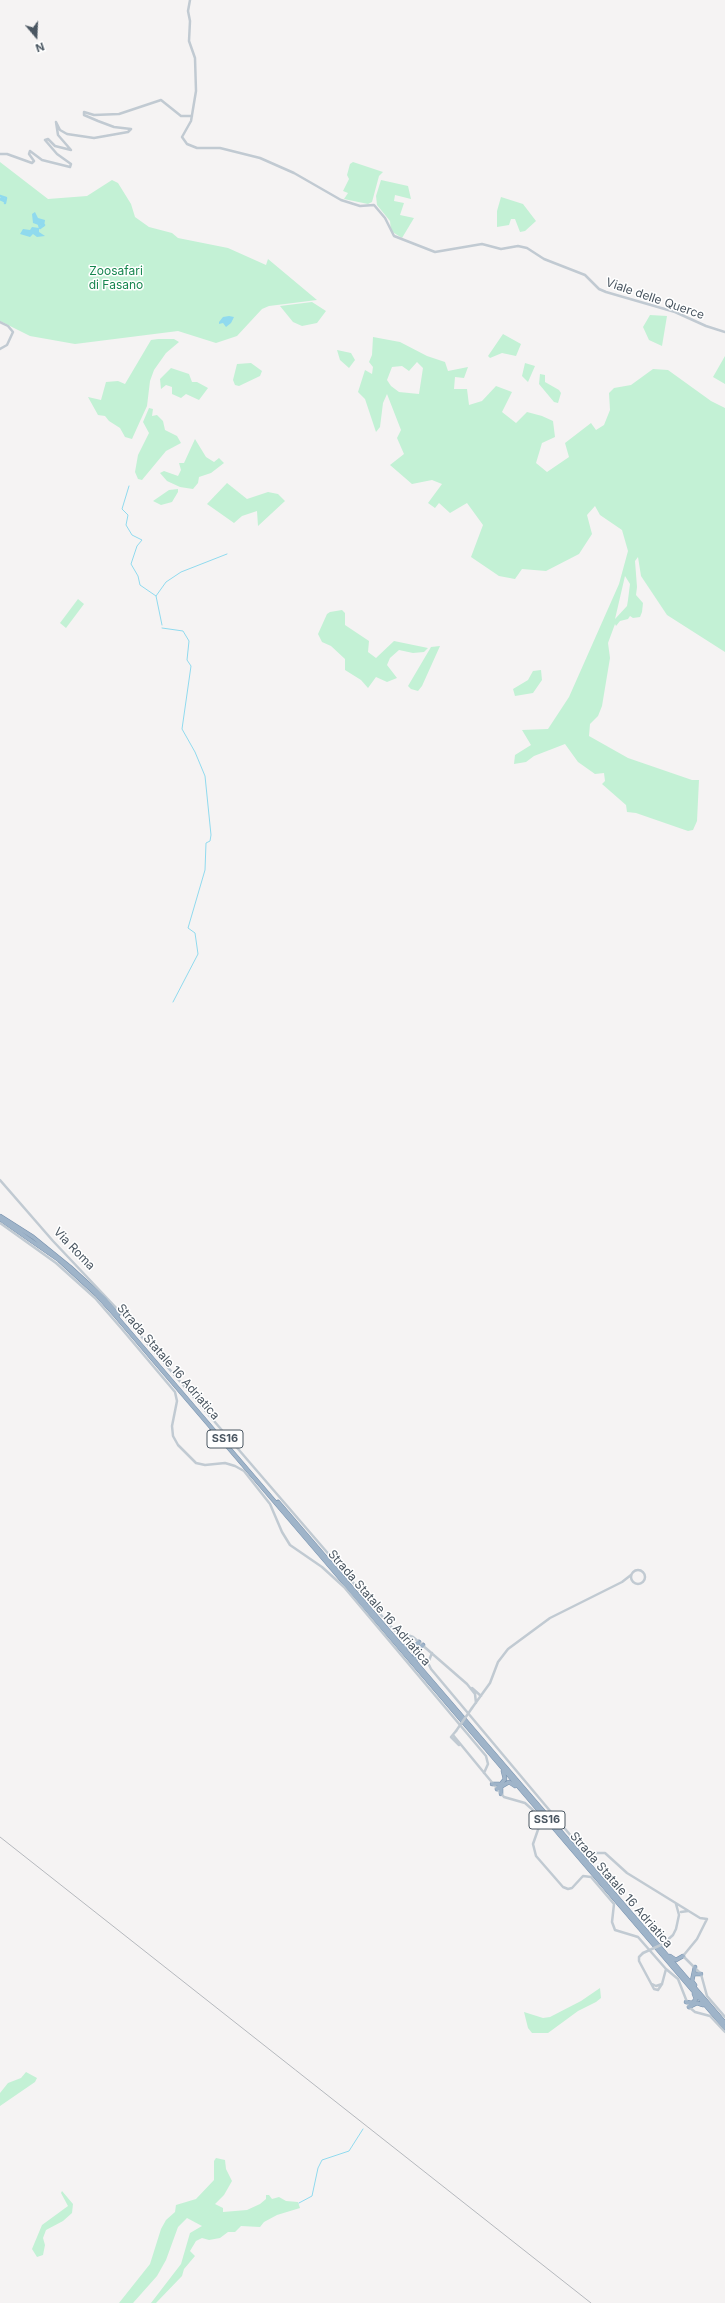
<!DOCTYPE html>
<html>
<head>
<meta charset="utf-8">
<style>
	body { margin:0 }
	#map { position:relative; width:725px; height:2303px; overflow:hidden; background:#f5f3f3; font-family:Inter,sans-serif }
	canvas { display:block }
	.north { position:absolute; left:16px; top:16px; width:40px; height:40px; -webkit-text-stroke:3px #fff; paint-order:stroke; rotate:161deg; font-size:11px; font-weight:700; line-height:16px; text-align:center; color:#4a5661 }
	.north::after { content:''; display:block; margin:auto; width:14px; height:18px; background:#4a5661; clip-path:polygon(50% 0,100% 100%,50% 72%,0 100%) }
</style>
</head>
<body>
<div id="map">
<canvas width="725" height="2303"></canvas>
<div class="north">N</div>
</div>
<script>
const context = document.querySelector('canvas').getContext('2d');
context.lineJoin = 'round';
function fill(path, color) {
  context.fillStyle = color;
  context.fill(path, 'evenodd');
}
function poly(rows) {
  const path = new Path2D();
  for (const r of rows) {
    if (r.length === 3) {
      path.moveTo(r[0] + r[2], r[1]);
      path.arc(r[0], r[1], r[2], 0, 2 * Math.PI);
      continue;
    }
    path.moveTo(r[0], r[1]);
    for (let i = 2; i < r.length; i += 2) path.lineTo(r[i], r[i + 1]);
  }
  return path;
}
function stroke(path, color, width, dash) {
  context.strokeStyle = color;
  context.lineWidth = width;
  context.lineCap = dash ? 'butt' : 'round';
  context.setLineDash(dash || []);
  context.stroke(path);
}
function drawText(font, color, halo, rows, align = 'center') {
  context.font = font + ' Inter,sans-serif';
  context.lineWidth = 3;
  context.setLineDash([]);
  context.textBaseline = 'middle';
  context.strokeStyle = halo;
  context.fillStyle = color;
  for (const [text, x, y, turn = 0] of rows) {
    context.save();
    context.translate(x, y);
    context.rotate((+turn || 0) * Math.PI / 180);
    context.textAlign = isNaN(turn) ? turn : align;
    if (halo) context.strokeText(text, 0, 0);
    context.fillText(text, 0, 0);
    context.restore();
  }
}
const green = poly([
	[0,162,48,199,87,196,112,180,118,183,131,204,135,217,149,227,172,233,178,238,228,248,266,265,268,259,317,300,269,306,262,309,237,336,216,343,178,331,75,344,30,336,0,321],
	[353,162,383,172,379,176,372,202,368,204,344,199,348,193,343,191,349,179,347,175,350,164],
	[381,180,408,186,411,199,395,195,394,201,404,203,400,215,414,218,402,238,391,231,390,221,377,205,376,196],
	[501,197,523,204,536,221,525,231,520,232,515,219,511,219,509,225,497,227,497,211],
	[312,302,326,311,317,323,302,326,293,322,280,306],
	[650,315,667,316,662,346,649,340,643,327],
	[503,334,521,344,516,356,502,353,490,358,488,356],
	[373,337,400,342,427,356,445,362,448,371,468,367,464,378,455,377,454,389,467,389,469,405,482,401,496,386,512,392,502,412,516,423,527,412,542,416,553,421,555,437,542,443,536,463,547,472,569,457,565,443,591,423,596,430,604,425,610,410,609,393,614,388,631,385,653,369,668,370,711,401,725,408,725,652,667,615,641,576,638,557,635,561,637,587,636,595,643,603,642,612,640,617,633,618,630,616,628,619,620,621,616,626,615,624,608,643,610,658,602,706,598,716,590,724,589,736,628,758,692,780,699,780,697,821,693,830,688,831,636,813,627,812,626,805,602,784,605,781,604,773,595,774,578,762,565,744,534,756,526,762,514,764,515,755,531,745,522,730,548,729,569,697,619,584,628,551,622,530,600,515,595,506,587,515,592,534,579,554,546,571,522,569,515,579,499,576,471,557,483,525,467,503,450,513,439,503,435,508,428,503,442,484,432,480,412,484,390,465,404,454,397,438,401,430,387,394,383,403,380,427,376,432,365,399,358,392,365,370,372,374,373,367,369,362,372,355],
	[417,362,423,368,419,394,399,392,391,386,387,380,392,367,402,366,409,371],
	[625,576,630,584,628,600,627,606,615,619],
	[158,339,174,339,179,342,166,353,154,370,150,381,147,406,141,419,132,439,125,437,120,428,109,421,105,416,98,415,88,397,101,400,106,382,118,381,125,384,151,340],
	[337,350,351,353,355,360,349,368,340,360],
	[725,356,725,384,713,377],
	[251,363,262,371,260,376,239,386,235,385,233,380,237,364],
	[525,363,535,366,528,382,522,376],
	[171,368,189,374,192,382,197,382,208,388,199,400,186,394,181,398,172,394,172,387,166,385,161,389,160,379],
	[540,374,545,375,545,382,559,390,561,393,558,403,554,402,539,384],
	[149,408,153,409,152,416,157,415,163,421,165,430,177,436,181,443,166,451,142,480,138,479,135,472,138,455,149,433,143,422],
	[195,439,206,457,214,462,219,458,224,463,211,473,199,477,198,483,193,489,180,487,167,481,160,473,164,471,178,476,181,470,179,463,184,463],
	[227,483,247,499,268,492,278,494,285,501,258,526,257,511,242,516,234,523,207,504],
	[178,489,178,492,172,502,161,505,153,501,169,490],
	[78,599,84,604,66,628,60,623],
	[342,610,345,613,345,625,369,641,368,652,376,658,394,641,428,648,424,652,413,653,399,650,390,658,387,665,397,678,387,682,376,677,368,688,361,680,345,670,345,659,331,646,322,642,318,634,327,614,330,612],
	[440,646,422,686,418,691,411,689,408,686,431,647],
	[541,670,542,680,533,693,515,696,513,689,528,680,533,671],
	[600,1988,601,1998,596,2002,578,2011,548,2033,532,2033,528,2028,524,2012,543,2018,550,2017,581,2001],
	[26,2072,37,2078,35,2082,0,2106,0,2093,8,2083,21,2078],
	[216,2158,225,2160,226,2169,232,2181,224,2195,215,2204,223,2208,223,2212,247,2210,260,2204,266,2199,266,2195,269,2195,272,2199,279,2197,286,2201,298,2202,300,2208,277,2215,264,2222,260,2227,241,2226,235,2232,228,2232,220,2238,209,2240,202,2238,196,2241,190,2251,195,2256,184,2269,182,2276,156,2303,151,2303,181,2264,190,2233,202,2226,187,2218,178,2227,166,2260,157,2276,133,2303,119,2303,150,2264,161,2229,166,2220,175,2212,176,2205,196,2199,214,2180,214,2161],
	[62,2191,73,2204,72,2213,63,2221,46,2230,43,2238,45,2245,43,2255,37,2257,32,2249,42,2225,68,2206,61,2193]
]);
const water = poly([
	[35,212,38,218,45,220,44,227,33,223,32,214],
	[32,227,39,228,39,232,45,236,37,237,33,234,30,237,20,234,23,229,30,230],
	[229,316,234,317,231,323,226,327,223,323,219,324,219,322,223,317]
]);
const stream = poly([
	[129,486,122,509,128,515,126,525,132,535,142,540,137,546,131,564,138,576,140,585,156,596],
	[162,625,156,596,166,582,181,572,227,554],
	[162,628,183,631,189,641,187,660,191,666,182,729,195,752,205,776,211,835,210,841,206,843,205,870,188,928,195,933,198,954,173,1002],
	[299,2203,312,2196,318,2168,322,2160,349,2151,363,2129]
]);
const canal = poly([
	[0,196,6,198,5,203],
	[0,199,4,201,2,198],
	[38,221,40,228,44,225]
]);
const tertiary = poly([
	[190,0,188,11,190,21,189,41,195,58,196,91,191,121,182,137,187,144,197,148,220,148,260,158,294,173,341,200,360,206,374,205,385,218,394,236,435,252,482,244,501,249,518,246,527,248,544,259,585,275,599,289,606,292,675,312,706,326,725,332],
	[0,154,7,154,32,163,34,161,29,154,30,151,42,160,70,167,71,164,57,154,45,140,48,139,55,146,71,150,58,135,56,122,60,130,67,134,94,138,128,132,131,129,114,127,98,121,84,115,84,112,94,115,119,114,161,100,181,116,192,116],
	[0,322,8,326,13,332,7,345,0,349],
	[0,1180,53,1241,121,1313,394,1630,413,1637,467,1684,475,1694,476,1703],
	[0,1223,56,1263,95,1298,121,1328,175,1392,177,1401,172,1426,173,1436,178,1445,196,1463,205,1465,225,1463,235,1466,244,1471,270,1504,282,1532,290,1545,322,1567,344,1587,486,1756,488,1764,484,1773],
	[638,1577,7],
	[432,1653,428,1663,431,1669,582,1849,591,1853,605,1853,627,1873,700,1918,707,1919,697,1939,683,1956,701,1974,707,1996,725,2017],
	[472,1688,481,1696],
	[472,1708,490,1683,498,1662,508,1649,550,1618,622,1582,631,1575],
	[456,1731,451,1737,459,1745],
	[453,1735,504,1797,525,1803,534,1811,540,1824,533,1844,536,1856,563,1887,568,1889,572,1888,583,1876,591,1877,614,1904,612,1922,615,1930,638,1937,666,1969,678,1979,689,2007,695,2012,710,2016,725,2032],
	[681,1912,688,1911],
	[663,1944,673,1935,676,1929,679,1915,676,1904],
	[643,1953,639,1957,639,1961,654,1989,658,1990,662,1984,666,1969],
	[652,1984,656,1986,662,1984]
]);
const trunk = poly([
	[0,1216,33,1237,70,1267,105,1299,118,1315],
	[0,1219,59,1260,97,1295,115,1315,725,2028],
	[278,1502,725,2023],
	[405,1646,413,1649,419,1642],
	[416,1659,414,1652,423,1645],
	[492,1784,499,1784],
	[497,1789,509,1782,515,1786],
	[497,1789,505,1779,503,1771],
	[501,1794,501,1787],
	[670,1956,676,1960,683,1956],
	[695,1967,692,1981,695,1985],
	[695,1974,701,1974],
	[686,2002,692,2003],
	[689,2007,696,1999,694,1994],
	[689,2007,697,2003,703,2005]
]);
const rail = poly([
	[0,1837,591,2303]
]);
const tertiaryBridge = poly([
	[456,1731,472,1708],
	[643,1953,663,1944]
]);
const shields = [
	[225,1439,36],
	[547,1820,36]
];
const shieldNames = [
	["SS16",225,1439],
	["SS16",547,1820]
];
const parkNames = [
	["Zoosafari",116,271],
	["di Fasano",116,285]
];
const streetNames = [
	["Viale delle Querce",655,299,19],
	["Via Roma",74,1249,46],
	["Strada Statale 16 Adriatica",168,1362,49],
	["Strada Statale 16 Adriatica",379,1608,49],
	["Strada Statale 16 Adriatica",621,1890,49]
];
fill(green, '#c3f1d5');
fill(water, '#90daee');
stroke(stream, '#90daee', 1);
stroke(canal, '#90daee', 2.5);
stroke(trunk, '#7690ad', 4.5);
stroke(tertiary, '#c1cad2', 2.5);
stroke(trunk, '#9fb4c9', 3.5);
stroke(rail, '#b5b8bd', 1);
stroke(tertiaryBridge, '#c1cad2', 2.5);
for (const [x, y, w] of shields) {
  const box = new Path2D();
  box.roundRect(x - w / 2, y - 9, w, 18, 3);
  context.fillStyle = '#fff';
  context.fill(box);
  stroke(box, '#4a5661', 1);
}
drawText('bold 11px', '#4a5661', null, shieldNames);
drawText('12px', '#17864f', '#fff', parkNames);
drawText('12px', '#4a5661', '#fff', streetNames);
</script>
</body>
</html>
